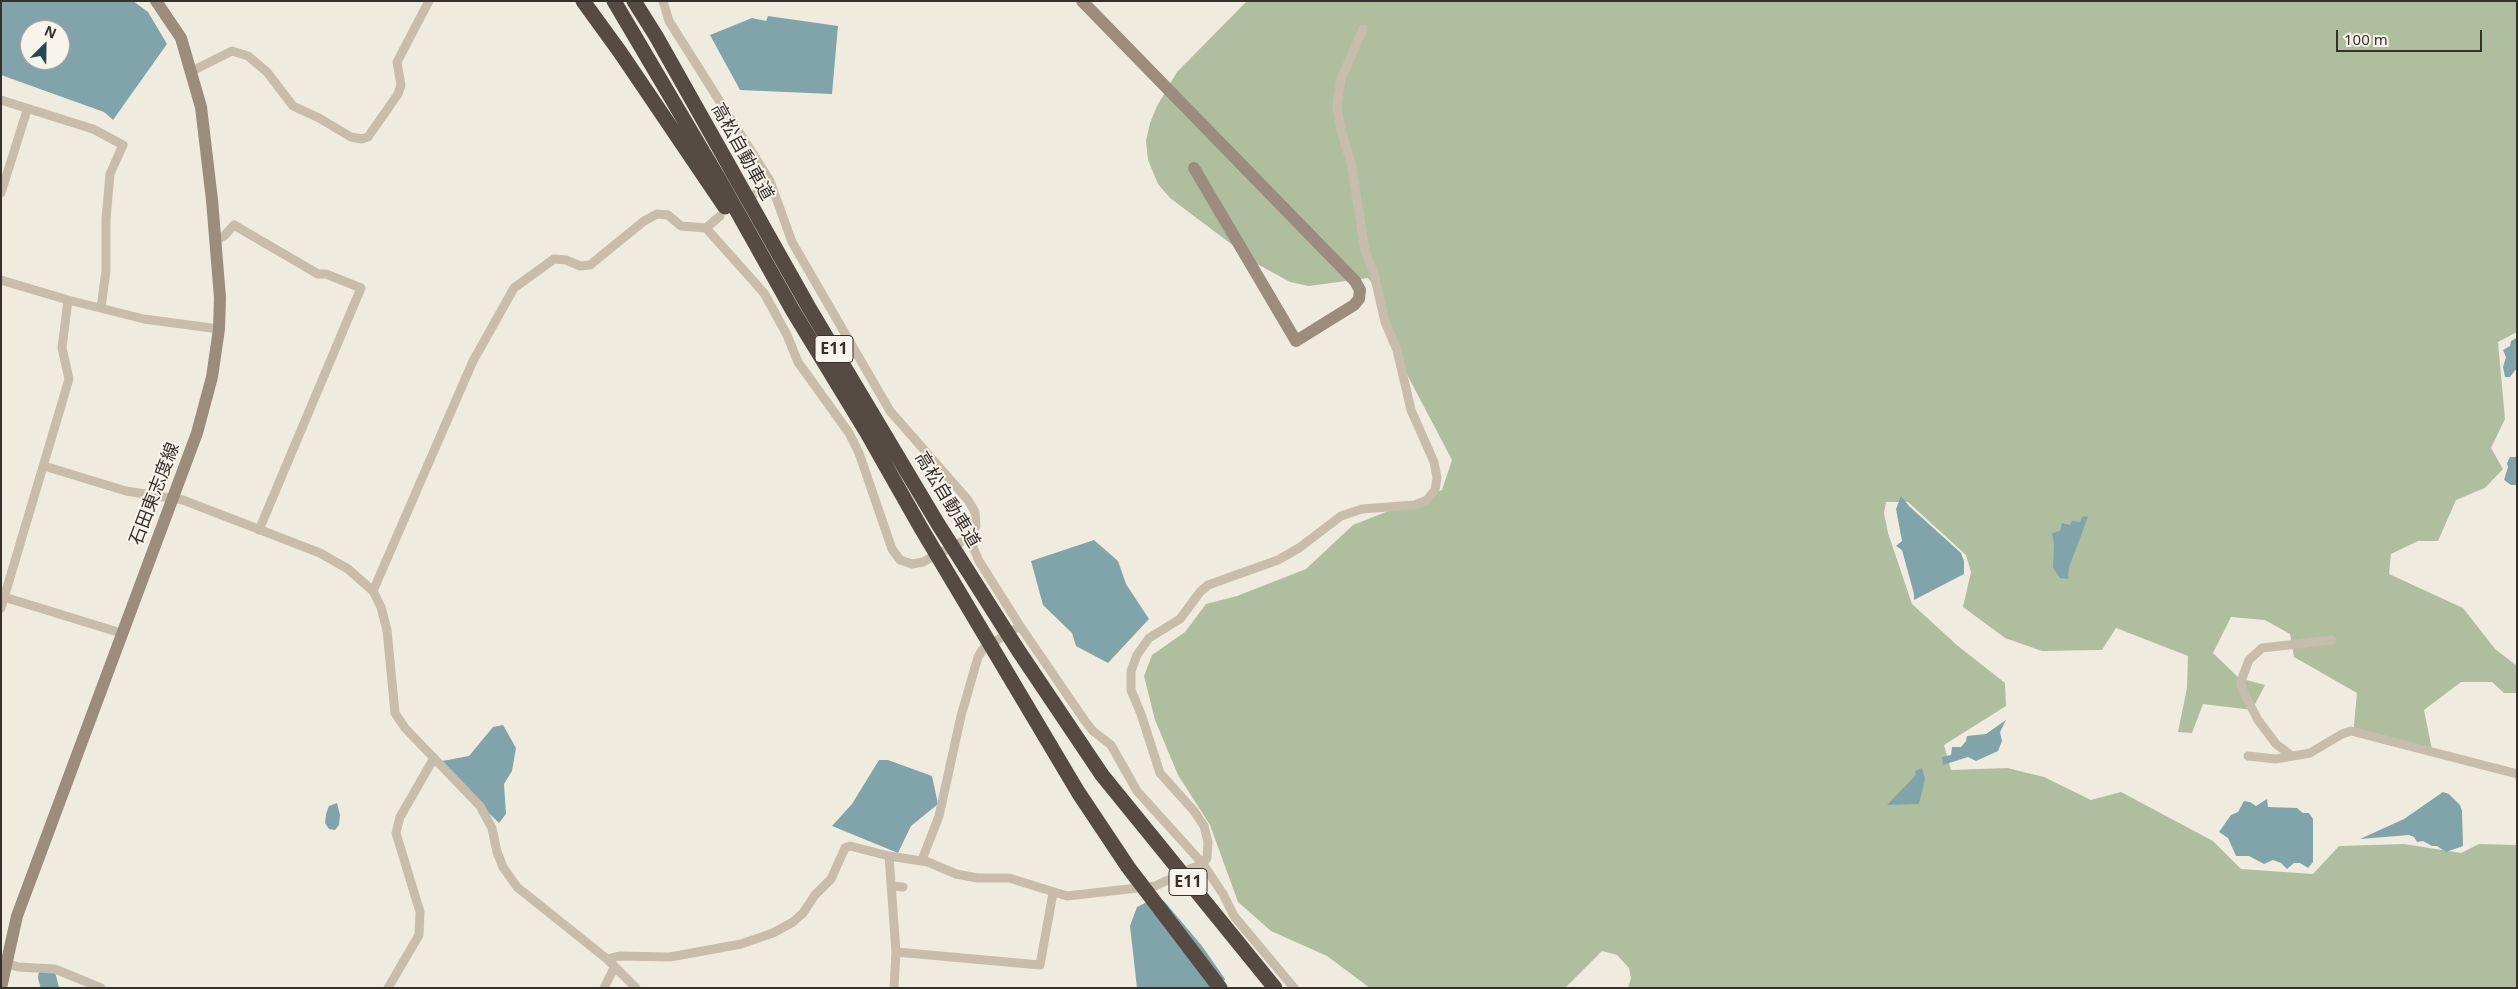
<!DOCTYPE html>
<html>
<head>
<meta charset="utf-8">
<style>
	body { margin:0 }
	#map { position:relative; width:2518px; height:989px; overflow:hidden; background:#f0ebdf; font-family:"Noto Sans",sans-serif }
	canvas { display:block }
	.frame { position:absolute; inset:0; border:2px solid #36302a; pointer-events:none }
	.north { position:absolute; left:20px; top:20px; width:50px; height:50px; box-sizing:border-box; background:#f8f4eb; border:1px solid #aaa69e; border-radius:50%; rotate:23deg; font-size:14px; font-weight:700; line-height:20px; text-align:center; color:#36302a }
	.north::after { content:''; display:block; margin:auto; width:18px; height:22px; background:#234a54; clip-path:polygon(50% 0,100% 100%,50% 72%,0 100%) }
	.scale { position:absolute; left:2336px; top:30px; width:146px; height:22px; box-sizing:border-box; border:2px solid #36302a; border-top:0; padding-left:6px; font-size:15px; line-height:18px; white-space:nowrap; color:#36302a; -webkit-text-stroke:4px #f8f4eb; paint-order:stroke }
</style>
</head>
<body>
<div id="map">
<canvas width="2518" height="989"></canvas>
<div class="frame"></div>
<div class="north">N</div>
<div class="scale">100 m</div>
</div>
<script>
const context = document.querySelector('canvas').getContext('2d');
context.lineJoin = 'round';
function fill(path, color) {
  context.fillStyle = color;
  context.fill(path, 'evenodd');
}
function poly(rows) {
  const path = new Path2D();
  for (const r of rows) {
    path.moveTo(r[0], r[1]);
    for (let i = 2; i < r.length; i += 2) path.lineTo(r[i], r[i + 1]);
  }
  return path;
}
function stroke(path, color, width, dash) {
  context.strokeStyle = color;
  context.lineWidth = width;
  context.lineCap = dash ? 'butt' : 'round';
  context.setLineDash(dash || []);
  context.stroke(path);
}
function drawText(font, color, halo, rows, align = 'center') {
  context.font = font + ' "Noto Sans","Noto Sans JP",sans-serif';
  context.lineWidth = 4;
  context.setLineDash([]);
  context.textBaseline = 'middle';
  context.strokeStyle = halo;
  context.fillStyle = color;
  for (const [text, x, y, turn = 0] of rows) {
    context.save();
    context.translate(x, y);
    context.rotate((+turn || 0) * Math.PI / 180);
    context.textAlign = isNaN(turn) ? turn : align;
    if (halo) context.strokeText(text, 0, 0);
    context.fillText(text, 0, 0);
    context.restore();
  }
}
const green = poly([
	[1247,1,2517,1,2517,332,2498,342,2505,419,2491,448,2503,469,2485,488,2456,500,2438,541,2418,541,2391,554,2389,574,2463,608,2495,649,2517,666,2517,693,2504,693,2492,682,2461,682,2424,710,2432,750,2353,735,2357,693,2294,657,2290,634,2265,620,2231,617,2213,653,2239,678,2265,685,2252,710,2203,704,2192,733,2178,732,2187,688,2188,656,2116,628,2102,650,2042,651,2005,638,1963,607,1971,572,1966,555,1908,502,1886,502,1884,513,1888,533,1912,604,1958,646,2005,683,2006,706,1944,745,1951,770,2007,768,2044,777,2091,800,2121,792,2213,841,2241,869,2313,874,2339,846,2404,844,2461,853,2479,844,2517,845,2517,988,1628,988,1631,978,1629,968,1617,955,1602,951,1565,988,1370,988,1327,956,1271,931,1238,902,1210,825,1178,775,1155,720,1144,676,1152,655,1185,632,1206,604,1237,596,1306,569,1353,525,1442,490,1452,460,1401,363,1377,290,1368,278,1309,286,1290,282,1259,265,1170,198,1158,184,1148,160,1146,141,1150,123,1157,106,1177,72]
]);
const water = poly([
	[1,1,133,1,148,12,167,44,113,120,104,112,1,75],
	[30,30,60,30,60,60,30,60],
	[768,16,838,26,832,94,740,90,710,35,752,18,766,21],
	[2516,338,2517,368,2510,377,2505,377,2503,367,2506,357,2503,350,2510,346,2511,341],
	[2510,457,2517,457,2517,485,2511,485,2504,480,2508,467,2507,463],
	[1901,496,1909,506,1961,553,1964,561,1964,574,1914,600,1914,594,1902,550,1896,546,1902,541,1896,509],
	[2083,516,2088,517,2069,567,2068,579,2060,578,2053,568,2054,544,2052,533,2060,531,2062,523,2070,525,2072,521,2080,522],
	[1094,540,1118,561,1126,584,1149,619,1108,663,1076,646,1072,633,1043,605,1031,561],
	[2006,720,2000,732,2002,741,1998,751,1976,761,1968,757,1943,765,1942,757,1951,755,1952,747,1961,747,1966,741,1967,736,1986,734],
	[503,725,516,748,512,771,504,784,506,814,499,823,437,762,469,756,493,727],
	[879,760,888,760,932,776,938,804,911,826,898,853,832,826,852,804],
	[1922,768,1925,779,1919,804,1887,805,1916,775,1915,771],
	[2443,792,2449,794,2460,805,2462,811,2463,846,2446,852,2437,846,2432,846,2423,841,2417,842,2414,837,2409,835,2360,839,2404,819],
	[2267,799,2268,807,2297,808,2303,813,2309,813,2313,819,2313,862,2308,868,2300,863,2294,863,2287,869,2281,863,2273,860,2264,864,2249,856,2236,856,2228,838,2219,832,2231,815,2238,812,2244,801,2250,802,2256,806],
	[337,803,340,815,339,825,335,830,329,829,325,823,326,814,329,806],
	[1164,901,1202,946,1225,979,1221,988,1137,988,1130,926,1137,907,1145,903]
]);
const river = poly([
	[47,977,50,988]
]);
const street = poly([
	[663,1,669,21,770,181,792,242,890,411,968,500,975,512,976,526,969,538,923,562,912,564,900,560,892,549,859,453,849,433,798,362,787,335,764,293,706,228,720,216],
	[192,71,232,51,248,56,267,72,293,106,319,118,351,137,362,139,368,137,398,94,401,85,397,62,429,1],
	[1,100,93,129,123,145,110,174,106,219,106,271,101,308],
	[1,193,27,110],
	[755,194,770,181],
	[216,240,224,236,234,225,318,274,326,274,361,288,259,530],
	[1,280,68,300,144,319,219,329],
	[44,466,126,491,183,500,320,553,348,569,373,591,381,607,387,630,395,713,405,728,480,806,492,828,497,852,503,867,517,887,607,959,636,988],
	[969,538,979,561,1020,626,1085,721,1093,731,1111,745,1137,791,1203,864,1223,894,1234,916,1294,988],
	[373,591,473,361,514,288,554,259,566,260,580,266,590,265,644,221,657,214,668,215,681,226,706,228],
	[1,596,121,633],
	[1,608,69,379,62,348,68,300],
	[2248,756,2276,759,2310,753,2342,734,2351,731,2517,774],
	[2292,756,2276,744,2258,720,2242,689,2241,681,2249,660,2262,648,2332,640],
	[889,856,896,952,894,988],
	[922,860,939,816,961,716,978,657,983,649,1020,626],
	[1190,869,1203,864,1207,858,1208,842,1204,826,1194,811,1160,773,1141,714,1131,690,1131,671,1137,655,1149,638,1180,619,1200,592,1208,585,1278,560,1299,548,1341,516,1362,509,1415,505,1427,500,1435,490,1437,478,1434,462,1411,410,1397,350,1385,322,1374,274,1365,251,1352,167,1341,130,1337,106,1341,79,1363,29],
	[891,886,903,887],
	[896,952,1040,965,1053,893],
	[607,959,619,956,670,957,741,944,773,933,793,922,803,913,815,895,831,879,845,848,850,846,889,856,928,862,956,874,977,878,1009,878,1067,896,1155,886,1168,880],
	[6,963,18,967,55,969,101,988],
	[388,988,419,935,420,912,396,833,400,817,434,758],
	[604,988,614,968]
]);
const secondary = poly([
	[1082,1,1355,281,1360,290,1359,299,1354,305,1296,341,1194,168],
	[1,988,17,916,197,433,212,377,219,329,220,298,212,200,201,107,181,38,156,1]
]);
const highway = poly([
	[583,1,620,52,725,207],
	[614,1,719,179,793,311,866,431,921,528,1078,792,1128,867,1220,988],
	[634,1,656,36,808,306,938,524,1018,650,1102,775,1275,988]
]);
const shields = [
	[834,349,38],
	[1188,882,38]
];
const shieldNames = [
	["E11",834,349],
	["E11",1188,882]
];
const streetNames = [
	["高松自動車道",742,152,61],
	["石田東志度線",155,494,-69],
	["高松自動車道",947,500,59]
];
fill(green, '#b0bea0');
fill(water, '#81a4ab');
stroke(river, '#81a4ab', 18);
stroke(street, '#c8bcac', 9);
stroke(secondary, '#9b8c7d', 12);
stroke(highway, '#564b42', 15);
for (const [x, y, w] of shields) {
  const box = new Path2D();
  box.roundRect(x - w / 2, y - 13.5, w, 27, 4);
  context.fillStyle = '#f8f4eb';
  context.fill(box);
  stroke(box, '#36302a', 1);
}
drawText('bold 16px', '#36302a', null, shieldNames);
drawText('18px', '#36302a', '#f8f4eb', streetNames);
</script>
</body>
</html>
